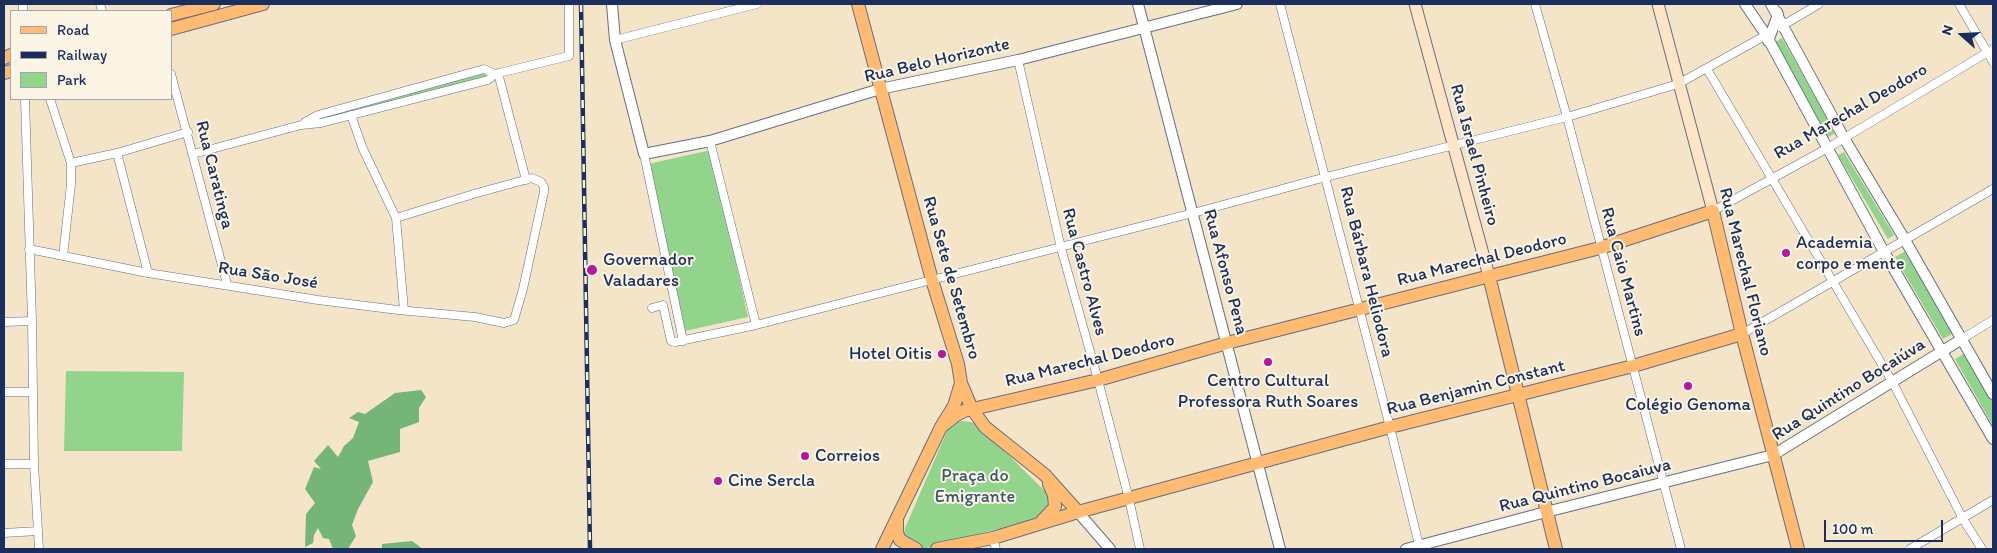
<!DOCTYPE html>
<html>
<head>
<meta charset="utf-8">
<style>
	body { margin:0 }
	#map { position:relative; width:1997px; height:553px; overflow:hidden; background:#f4e4c8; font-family:Itim,sans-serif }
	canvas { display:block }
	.frame { position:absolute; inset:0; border:5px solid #1b2f5e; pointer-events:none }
	.legend { position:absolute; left:10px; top:10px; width:162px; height:90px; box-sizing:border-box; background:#fcf5e5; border:1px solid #a2a6af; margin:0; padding:6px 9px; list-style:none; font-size:15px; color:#1b2f5e }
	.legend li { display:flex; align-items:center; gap:10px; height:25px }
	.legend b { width:25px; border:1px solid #a2a6af }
	.north { position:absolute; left:1937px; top:10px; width:50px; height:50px; -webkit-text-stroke:4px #fcf5e5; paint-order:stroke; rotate:289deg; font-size:14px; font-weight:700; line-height:20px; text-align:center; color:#1b2f5e }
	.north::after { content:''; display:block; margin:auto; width:18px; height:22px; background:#1b2f5e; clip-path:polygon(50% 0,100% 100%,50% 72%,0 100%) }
	.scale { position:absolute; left:1824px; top:520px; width:119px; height:22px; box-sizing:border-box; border:2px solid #1b2f5e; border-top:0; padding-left:6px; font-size:15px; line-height:18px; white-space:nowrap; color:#1b2f5e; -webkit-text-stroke:4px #fcf5e5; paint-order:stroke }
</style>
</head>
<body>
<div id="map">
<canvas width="1997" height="553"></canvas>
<div class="frame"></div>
<ul class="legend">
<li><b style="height:6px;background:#ffbb71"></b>Road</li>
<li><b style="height:6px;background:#1b2f5e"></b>Railway</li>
<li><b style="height:14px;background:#92d48c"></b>Park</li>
</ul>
<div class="north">N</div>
<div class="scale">100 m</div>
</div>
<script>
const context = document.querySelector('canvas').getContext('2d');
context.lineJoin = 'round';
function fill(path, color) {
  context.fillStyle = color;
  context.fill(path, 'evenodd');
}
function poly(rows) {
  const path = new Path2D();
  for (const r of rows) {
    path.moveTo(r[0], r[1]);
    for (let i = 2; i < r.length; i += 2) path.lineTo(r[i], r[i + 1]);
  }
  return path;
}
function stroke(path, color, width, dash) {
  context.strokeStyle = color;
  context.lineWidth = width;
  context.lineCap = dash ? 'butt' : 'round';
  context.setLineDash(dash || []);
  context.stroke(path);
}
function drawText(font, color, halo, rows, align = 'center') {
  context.font = font + ' Itim,sans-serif';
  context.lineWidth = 4;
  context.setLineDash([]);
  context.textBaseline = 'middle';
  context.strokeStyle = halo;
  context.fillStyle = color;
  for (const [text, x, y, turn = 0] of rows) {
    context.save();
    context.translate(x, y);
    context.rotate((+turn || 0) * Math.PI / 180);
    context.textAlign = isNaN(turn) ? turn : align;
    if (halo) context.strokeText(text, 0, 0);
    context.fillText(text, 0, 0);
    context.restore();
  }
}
const green = poly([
	[1782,38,1835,133,1827,138,1773,43],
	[485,72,487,73,487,78,323,120,321,119,321,117],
	[711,150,748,317,685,331,648,164],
	[1844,152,1894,235,1888,239,1838,155],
	[1906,251,1954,333,1943,339,1895,257],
	[1965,353,1993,403,1993,426,1955,359],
	[66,371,184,372,182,451,64,451],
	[962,421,971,422,978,425,1048,494,1050,508,1041,516,1028,521,927,548,918,548,908,543,904,534,905,528,948,429,954,424]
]);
const forest = poly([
	[421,390,426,397,419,408,419,422,400,429,400,452,368,461,373,482,358,509,352,525,356,536,348,549,333,549,329,539,323,538,318,528,314,535,313,543,305,547,306,514,315,503,305,489,314,467,321,469,314,461,328,445,338,457,344,446,353,438,359,422,349,418,358,412,365,414,395,393],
	[412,541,423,549,382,549,382,544]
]);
const minor = poly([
	[23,4,23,11],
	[100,4,102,11],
	[1280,4,1390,427,1420,549],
	[1535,4,1567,117,1681,549],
	[1959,4,1993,62],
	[1780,27,1819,4],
	[615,40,757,4],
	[1018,60,1061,248,1098,380,1129,499,1140,549],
	[1707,69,1893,383,1963,519,1982,549],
	[498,73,526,180],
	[171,74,227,284],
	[25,99,32,321,34,464,39,549],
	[50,99,71,163,71,184,63,256],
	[351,115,363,149,396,218,404,310],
	[305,122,318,115,484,69,495,74],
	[710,141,756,325],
	[117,153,148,273],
	[193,154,301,125,321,123,488,80,495,74,569,56,569,4],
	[644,154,683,341],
	[71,163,117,153,188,132],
	[1713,211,1826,149,1993,49],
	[29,249,148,273,318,300,398,310,475,317,504,323,514,320,523,289,544,192,544,187,541,182,532,178,477,193,396,218],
	[652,308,663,305,671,341,675,342,756,325,1193,213,1326,177,1567,117,1678,84,1770,33],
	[4,322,32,321],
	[1742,334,1993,189],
	[1962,339,1993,320],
	[4,392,33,392],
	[4,464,34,464],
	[4,533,38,531],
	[993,538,996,549],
	[1910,549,1993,500]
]);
const tertiary = poly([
	[612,4,615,40,644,154,710,141,880,89,1018,60,1237,4],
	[1138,4,1280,549],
	[1745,4,1766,35,1884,252,1993,439],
	[1771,4,1844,138,1905,240,1993,394],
	[1768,41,1778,15,1777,12],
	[1078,512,1110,549],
	[1406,549,1546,512,1773,455,1962,339]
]);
const secondary = poly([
	[1415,4,1489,276],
	[1658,4,1713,211]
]);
const primary = poly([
	[858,4,932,280,958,364,961,383,954,406,941,427,882,549],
	[171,15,214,4],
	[171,29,263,4],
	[4,58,11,55],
	[4,73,11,71],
	[1489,276,1556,549],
	[961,383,972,409,985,427,1045,475,1078,512],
	[941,427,955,416,964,411,1098,380,1227,343,1600,248,1713,211,1742,334,1798,549],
	[897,521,897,533,900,540,916,549],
	[1041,522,1055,507,1054,495,1049,484],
	[937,549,993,538,1078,512,1390,427,1633,366,1742,334]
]);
const rail = poly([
	[581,4,590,549]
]);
const markers = [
	[1786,253,5,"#b5179e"],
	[592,270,6,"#b5179e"],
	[942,354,5,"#b5179e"],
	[1268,362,5,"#b5179e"],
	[1688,386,5,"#b5179e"],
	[805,456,5,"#b5179e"],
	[718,481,5,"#b5179e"]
];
const streetNames = [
	["Rua Belo Horizonte",937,61,-13],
	["Rua Marechal Deodoro",1851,112,-30],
	["Rua Israel Pinheiro",1474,155,75],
	["Rua Caratinga",214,175,76],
	["Rua Marechal Deodoro",1482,260,-14],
	["Rua Castro Alves",1084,272,75],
	["Rua Afonso Pena",1225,272,75],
	["Rua Bárbara Heliodora",1366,272,76],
	["Rua Caio Martins",1623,272,75],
	["Rua Marechal Floriano",1745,272,76],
	["Rua São José",268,276,9],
	["Rua Sete de Setembro",951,278,74],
	["Rua Marechal Deodoro",1090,361,-14],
	["Rua Benjamin Constant",1476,388,-14],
	["Rua Quintino Bocaiúva",1849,390,-32],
	["Rua Quintino Bocaiuva",1585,486,-14]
];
const poiNames = [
	["Academia",1796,243],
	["corpo e mente",1796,264],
	["Governador",603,260],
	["Valadares",603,281],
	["Hotel Oitis",932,354,"right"],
	["Centro Cultural",1268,381,"center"],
	["Professora Ruth Soares",1268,402,"center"],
	["Colégio Genoma",1688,405,"center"],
	["Correios",815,456],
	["Cine Sercla",728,481]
];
const parkNames = [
	["Praça do",975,476],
	["Emigrante",975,497]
];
fill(green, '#92d48c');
fill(forest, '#75b678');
stroke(minor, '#676e83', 9);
stroke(tertiary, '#676e83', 12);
stroke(secondary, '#676e83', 13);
stroke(primary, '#676e83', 14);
stroke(minor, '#fff', 8);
stroke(tertiary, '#fff', 10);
stroke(secondary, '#ffe4c6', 11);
stroke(primary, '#ffbb71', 12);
stroke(rail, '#1b2f5e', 4.5);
stroke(rail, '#fcf5e5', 2.5, [8]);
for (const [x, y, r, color] of markers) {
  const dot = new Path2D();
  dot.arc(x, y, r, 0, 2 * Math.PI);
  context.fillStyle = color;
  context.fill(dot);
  stroke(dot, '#fcf5e5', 2);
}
drawText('18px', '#1b2f5e', '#fcf5e5', streetNames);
drawText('18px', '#1b2f5e', '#fcf5e5', poiNames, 'left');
drawText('18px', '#39586a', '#fcf5e5', parkNames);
</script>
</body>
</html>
